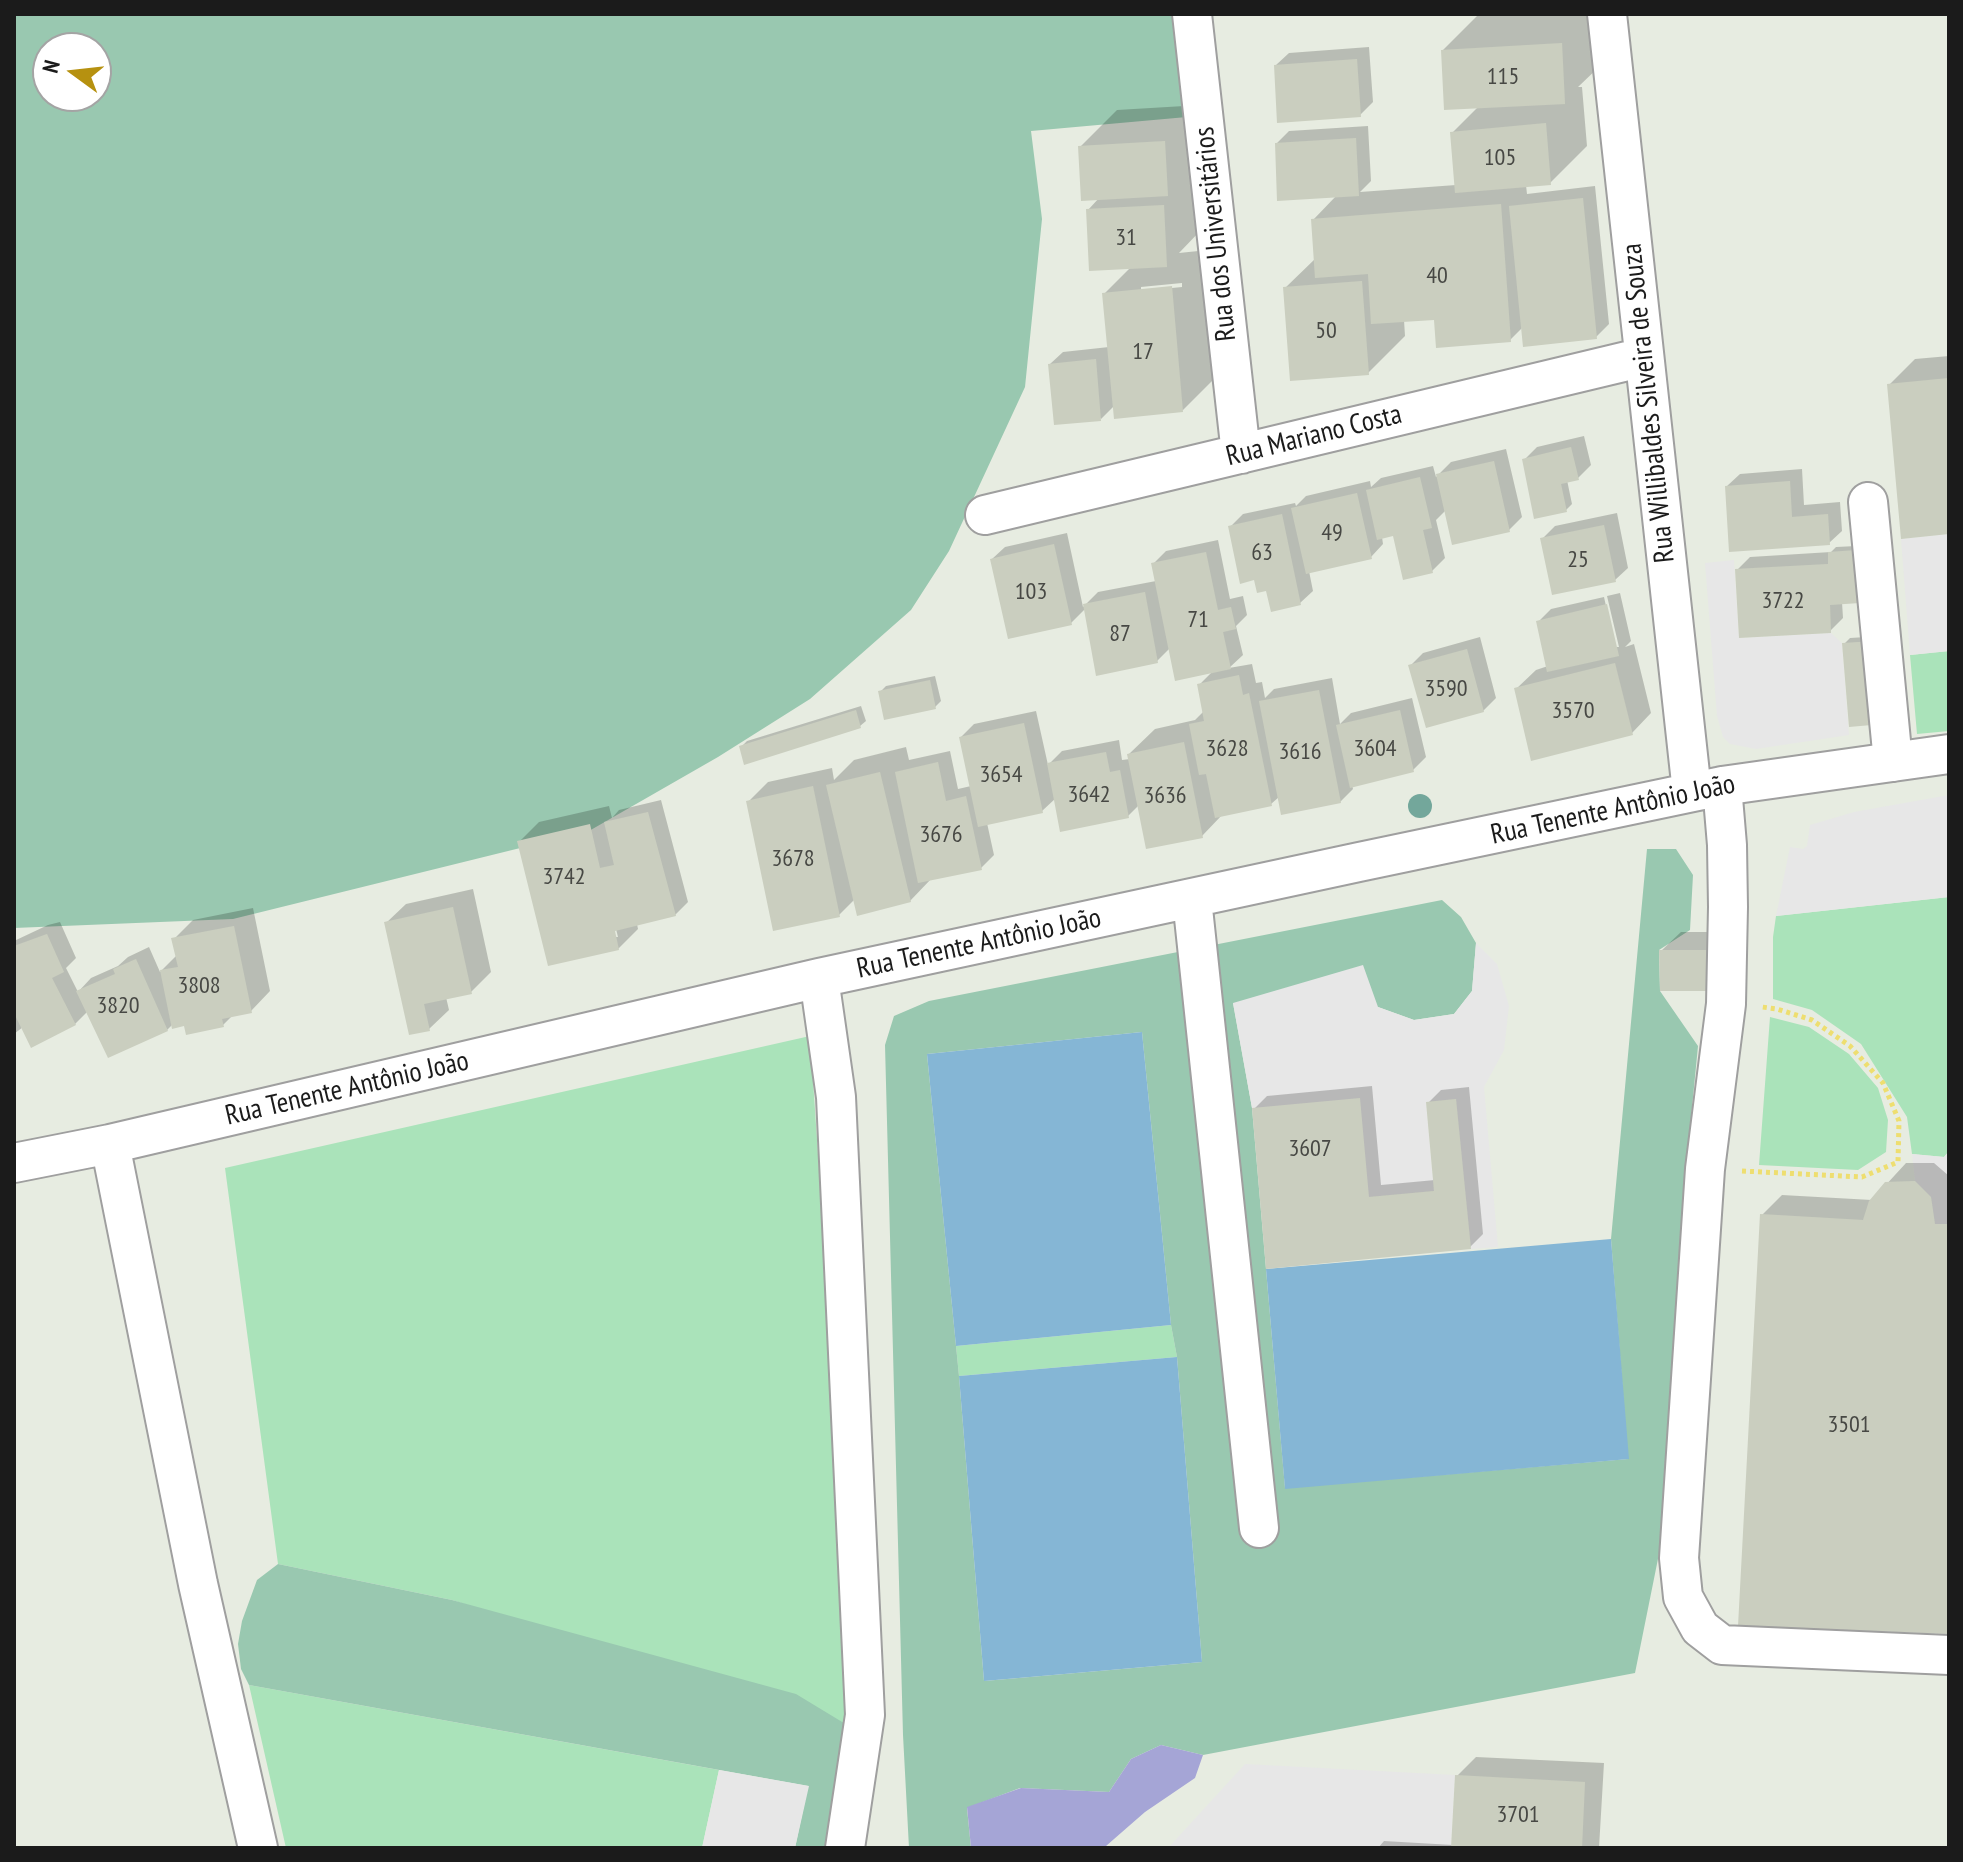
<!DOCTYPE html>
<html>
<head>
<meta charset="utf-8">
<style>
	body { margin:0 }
	#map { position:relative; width:1963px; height:1862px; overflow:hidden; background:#e7ece1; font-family:"PT Sans Narrow",sans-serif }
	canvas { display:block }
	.frame { position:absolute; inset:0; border:16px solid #1b1b1b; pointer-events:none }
	.north { position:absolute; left:32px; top:32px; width:80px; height:80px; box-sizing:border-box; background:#fff; border:2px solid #a4a4a4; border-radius:50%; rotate:285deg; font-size:22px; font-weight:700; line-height:32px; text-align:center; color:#1b1b1b }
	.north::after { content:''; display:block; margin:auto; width:28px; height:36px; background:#b69110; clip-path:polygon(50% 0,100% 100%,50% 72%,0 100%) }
</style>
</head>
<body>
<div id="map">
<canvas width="1963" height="1862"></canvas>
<div class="frame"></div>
<div class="north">N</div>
</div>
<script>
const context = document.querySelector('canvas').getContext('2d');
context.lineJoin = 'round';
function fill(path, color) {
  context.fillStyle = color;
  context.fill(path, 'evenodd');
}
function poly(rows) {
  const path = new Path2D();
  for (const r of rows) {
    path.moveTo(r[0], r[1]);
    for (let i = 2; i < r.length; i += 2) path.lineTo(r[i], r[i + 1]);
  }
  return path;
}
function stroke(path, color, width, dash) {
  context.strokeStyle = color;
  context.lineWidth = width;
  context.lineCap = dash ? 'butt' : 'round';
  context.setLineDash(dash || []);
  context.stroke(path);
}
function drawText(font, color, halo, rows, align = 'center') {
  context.font = font + ' "PT Sans Narrow",sans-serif';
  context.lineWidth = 8;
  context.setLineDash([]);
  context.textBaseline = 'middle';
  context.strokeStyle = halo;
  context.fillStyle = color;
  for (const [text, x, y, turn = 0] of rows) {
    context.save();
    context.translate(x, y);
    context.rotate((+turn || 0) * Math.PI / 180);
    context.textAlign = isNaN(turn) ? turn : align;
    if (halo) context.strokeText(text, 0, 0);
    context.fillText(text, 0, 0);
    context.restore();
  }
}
const grass = poly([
	[1949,651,1949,731,1917,734,1910,655],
	[1949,897,1949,1151,1944,1157,1912,1154,1907,1117,1861,1044,1812,1010,1773,999,1773,937,1776,916],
	[1770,1017,1809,1027,1849,1054,1878,1088,1888,1120,1886,1152,1858,1170,1759,1165],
	[810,1036,857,1731,452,1600,278,1564,225,1168],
	[1171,1325,1177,1357,959,1376,956,1346],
	[249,1685,719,1770,702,1848,286,1848]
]);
const forest = poly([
	[14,14,1178,14,1187,117,1031,131,1042,219,1025,387,949,551,911,610,810,699,718,757,589,831,233,919,14,928],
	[48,48,96,48,96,96,48,96],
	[1647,849,1676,849,1693,875,1690,930,1659,950,1660,991,1698,1046,1686,1169,1662,1539,1635,1673,1203,1755,1161,1745,1131,1759,1109,1792,1020,1788,967,1808,971,1848,909,1848,903,1735,885,1045,894,1016,929,1001,1442,900,1461,917,1476,943,1472,991,1454,1014,1414,1020,1378,1007,1233,1003,1252,1108,1285,1488,1628,1459,1611,1239],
	[1142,1032,1171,1325,1177,1357,1202,1662,984,1681,959,1376,927,1054],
	[278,1564,452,1600,796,1694,857,1731,827,1848,795,1848,808,1786,249,1685,241,1669,238,1644,242,1621,257,1580]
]);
const pitch = poly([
	[1142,1032,1171,1325,956,1346,927,1054],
	[1611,1239,1629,1459,1285,1489,1266,1269],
	[1177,1357,1202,1662,984,1681,959,1376]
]);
const parking = poly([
	[1949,534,1949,651,1910,655,1901,539],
	[1734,560,1739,638,1831,633,1842,643,1849,735,1756,749,1730,744,1723,737,1717,716,1705,563],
	[1949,795,1949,897,1776,916,1790,847,1803,849,1807,846,1810,825,1854,812],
	[1476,943,1497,964,1509,1006,1504,1050,1484,1087,1498,1247,1471,1249,1456,1099,1426,1102,1434,1191,1369,1197,1252,1108,1233,1003,1363,965,1378,1007,1414,1020,1454,1014,1472,991],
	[1949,1151,1949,1224,1935,1224,1931,1197,1915,1181,1912,1154,1944,1157],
	[1245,1764,1455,1775,1451,1848,1168,1848],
	[719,1770,809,1786,795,1848,702,1848]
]);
const water = poly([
	[1161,1745,1203,1755,1195,1778,1145,1812,1106,1846,1101,1848,971,1848,967,1807,1021,1788,1109,1792,1131,1759]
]);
const shadow = poly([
	[1479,14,1598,14,1601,65,1578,87,1582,87,1587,146,1550,183,1526,185,1527,194,1595,186,1609,324,1596,337,1523,327,1510,340,1435,318,1404,320,1405,336,1368,373,1285,288,1316,258,1313,220,1337,195,1277,143,1289,131,1368,126,1371,181,1360,192,1456,185,1452,133,1479,106,1443,50],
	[1369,47,1373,102,1360,115,1276,65,1289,53],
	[1201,105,1203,228,1179,253,1208,250,1220,373,1183,410,1115,405,1101,419,1050,364,1063,352,1109,347,1104,294,1131,267,1088,210,1099,198,1080,147,1117,110],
	[1182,283,1182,287,1141,291,1141,287],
	[1949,356,1949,532,1889,385,1915,359],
	[1584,436,1591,465,1578,478,1567,480,1572,504,1566,510,1524,460,1537,447],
	[1506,449,1522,517,1509,530,1446,510,1436,520,1445,558,1432,571,1394,534,1382,537,1383,544,1371,557,1309,571,1313,591,1300,603,1268,588,1256,578,1230,527,1243,514,1295,503,1296,506,1306,496,1370,481,1371,487,1381,478,1433,466,1436,477,1451,462],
	[1802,469,1804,505,1840,502,1842,531,1829,543,1727,486,1740,474],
	[1617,513,1628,568,1615,580,1543,538,1555,526],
	[1067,533,1083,607,1098,592,1156,581,1153,564,1166,551,1218,540,1230,599,1243,596,1247,615,1236,626,1243,655,1229,668,1252,664,1256,683,1262,682,1265,698,1274,689,1332,678,1340,724,1351,713,1412,698,1426,757,1413,770,1352,785,1353,789,1340,802,1279,797,1271,804,1223,814,1202,836,1139,805,1128,816,1056,798,1042,811,987,823,994,855,981,868,932,878,910,901,855,899,839,915,749,801,768,782,832,768,834,780,854,760,906,747,909,760,950,751,958,789,971,786,961,737,974,724,1036,711,1048,765,1062,751,1119,740,1122,760,1130,759,1129,754,1155,729,1195,720,1204,711,1199,685,1213,671,1170,648,1157,661,1085,609,1071,623,992,559,1005,547],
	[1877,545,1842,602,1843,618,1830,631,1737,570,1750,557,1831,552,1836,547],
	[1620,593,1631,641,1625,647,1634,644,1651,713,1632,733,1516,689,1536,670,1548,666,1538,622,1551,609,1604,597,1615,647,1619,647,1607,596],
	[1882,636,1888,717,1844,644,1850,638],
	[1480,637,1496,698,1483,711,1411,665,1423,653],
	[935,676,941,701,935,707,880,692,886,686],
	[861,706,866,721,860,726,741,747,747,741],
	[661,800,688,902,675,915,637,924,638,929,618,949,520,841,539,822,609,806,612,818,619,810],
	[612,929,616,929,618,937,614,937],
	[473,889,491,972,471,992,446,997,449,1010,429,1029,386,923,406,904],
	[253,908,270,991,251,1011,234,1014,223,1025,173,1024,167,1030,88,1011,75,1024,23,1027,14,1034,14,941,48,925,60,922,76,958,66,968,78,992,91,978,118,966,128,957,149,947,160,972,177,955,174,939,193,920],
	[1681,932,1744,932,1744,970,1661,951],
	[1372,1086,1381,1185,1435,1180,1428,1103,1441,1090,1469,1087,1483,1234,1470,1247,1268,1266,1254,1109,1267,1096],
	[1906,1163,1934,1163,1949,1176,1949,1632,1762,1215,1782,1195,1872,1200],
	[1476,1757,1604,1763,1599,1848,1378,1848,1384,1841,1453,1845,1457,1776]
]);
const building = poly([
	[1562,43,1565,104,1444,110,1441,50],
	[1357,59,1361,117,1277,123,1274,65],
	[1546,123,1551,185,1455,193,1450,132],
	[1356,138,1359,196,1277,201,1275,143],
	[1165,141,1168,196,1081,201,1078,146],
	[1583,198,1597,339,1523,347,1509,206],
	[1501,204,1511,342,1436,348,1434,320,1371,324,1368,274,1315,278,1311,219],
	[1164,205,1167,267,1089,271,1086,209],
	[1362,281,1369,375,1290,381,1283,287],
	[1172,286,1183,412,1114,419,1102,293],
	[1096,359,1101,421,1054,425,1048,364],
	[1949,378,1949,534,1901,539,1887,384],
	[1571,447,1579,480,1561,484,1567,512,1534,519,1522,459],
	[1494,461,1510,532,1452,545,1436,474],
	[1420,477,1432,528,1423,530,1433,573,1403,580,1393,536,1377,540,1366,490],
	[1790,481,1792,517,1828,514,1830,545,1729,552,1725,486],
	[1357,493,1372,559,1306,574,1291,508],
	[1282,514,1301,605,1271,612,1266,591,1257,593,1254,580,1240,584,1228,526],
	[1604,525,1616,582,1552,595,1540,538],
	[1054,544,1072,625,1008,639,990,559],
	[1872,549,1875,602,1830,605,1831,633,1739,638,1735,569,1828,564,1828,552],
	[1206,552,1218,610,1231,607,1236,629,1223,632,1231,669,1175,681,1151,563],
	[1145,592,1158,663,1096,676,1083,604],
	[1607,604,1619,656,1547,672,1536,621],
	[1877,641,1883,724,1849,727,1842,643],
	[1467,649,1484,712,1426,728,1408,665],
	[1615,663,1633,735,1531,761,1514,688],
	[1239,675,1243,695,1249,693,1272,806,1215,818,1206,774,1199,775,1189,724,1204,721,1197,684],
	[930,680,936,709,884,720,878,691],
	[1319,690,1341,803,1281,815,1259,701],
	[856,710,861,728,744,765,739,746],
	[1400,710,1414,772,1350,788,1336,725],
	[1024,723,1043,813,978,827,959,737],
	[1184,742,1203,838,1146,849,1127,754],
	[1106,752,1110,772,1120,770,1129,818,1060,832,1047,763],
	[938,762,946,801,966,796,982,870,918,883,895,772],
	[880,772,911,902,857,916,826,785],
	[813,786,840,917,773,931,746,801],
	[648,812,676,916,615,931,619,950,548,966,517,841,590,824,600,868,614,865,604,822],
	[453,907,472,994,424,1004,430,1031,409,1035,384,922],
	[234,926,252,1013,222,1019,224,1027,186,1035,184,1026,172,1029,160,970,178,967,171,938],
	[47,934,64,972,52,978,76,1025,31,1048,14,1013,14,946],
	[1659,950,1726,950,1725,991,1660,991],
	[136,959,168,1031,108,1058,76,991,115,974,113,969],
	[1360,1098,1369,1197,1434,1191,1426,1102,1456,1099,1471,1249,1266,1269,1252,1108],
	[1915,1181,1931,1197,1935,1224,1949,1224,1949,1634,1738,1626,1760,1214,1863,1220,1869,1201,1885,1182],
	[1455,1775,1585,1782,1582,1848,1451,1848]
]);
const path = poly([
	[1742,1171,1862,1177,1898,1162,1899,1121,1883,1083,1850,1046,1812,1020,1777,1009,1762,1007]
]);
const minor = poly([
	[1192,14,1241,454],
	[1607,14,1692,792],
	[1868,502,1893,762],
	[985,515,1644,357],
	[1722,786,1727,845,1728,907,1726,1004,1705,1169,1679,1558,1683,1597,1700,1628,1722,1645,1949,1655],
	[1192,899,1259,1528],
	[819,978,836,1097,865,1715,845,1848],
	[110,1144,198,1584,258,1848],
	[14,1163,110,1144,819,978,1359,862,1722,786,1949,754]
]);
const trees = [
	[1420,806]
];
const numberNames = [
	["115",1503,77],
	["105",1500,158],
	["31",1126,238],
	["40",1437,276],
	["50",1326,331],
	["17",1143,352],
	["49",1332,533],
	["63",1262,553],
	["25",1578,560],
	["103",1031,592],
	["3722",1783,601],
	["71",1198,620],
	["87",1120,634],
	["3590",1446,689],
	["3570",1573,711],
	["3628",1227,749],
	["3604",1375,749],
	["3616",1300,752],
	["3654",1001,775],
	["3642",1089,795],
	["3636",1165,796],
	["3676",941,835],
	["3678",793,859],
	["3742",564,877],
	["3808",199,986],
	["3820",118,1006],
	["3607",1310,1149],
	["3501",1849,1425],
	["3701",1518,1815]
];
const streetNames = [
	["Rua dos Universitários",1216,234,-96],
	["Rua Willibaldes Silveira de Souza",1649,403,-96],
	["Rua Mariano Costa",1314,436,-14],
	["Rua Tenente Antônio João",1613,810,-12],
	["Rua Tenente Antônio João",979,944,-12],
	["Rua Tenente Antônio João",347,1089,-13]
];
fill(grass, '#aae3ba');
fill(forest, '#99c8b0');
fill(pitch, '#85b6d5');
fill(parking, '#e7e7e7');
fill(water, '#a5a5d6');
fill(shadow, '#0003');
fill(building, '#cacebf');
stroke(minor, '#9f9f9f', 42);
stroke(path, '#eede70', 5, [4, 4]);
stroke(minor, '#fff', 38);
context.fillStyle = '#73a79b';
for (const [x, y] of trees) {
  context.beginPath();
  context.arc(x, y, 12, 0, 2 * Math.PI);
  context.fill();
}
drawText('24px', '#474844', null, numberNames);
drawText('28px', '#1b1b1b', '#fff', streetNames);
</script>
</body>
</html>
